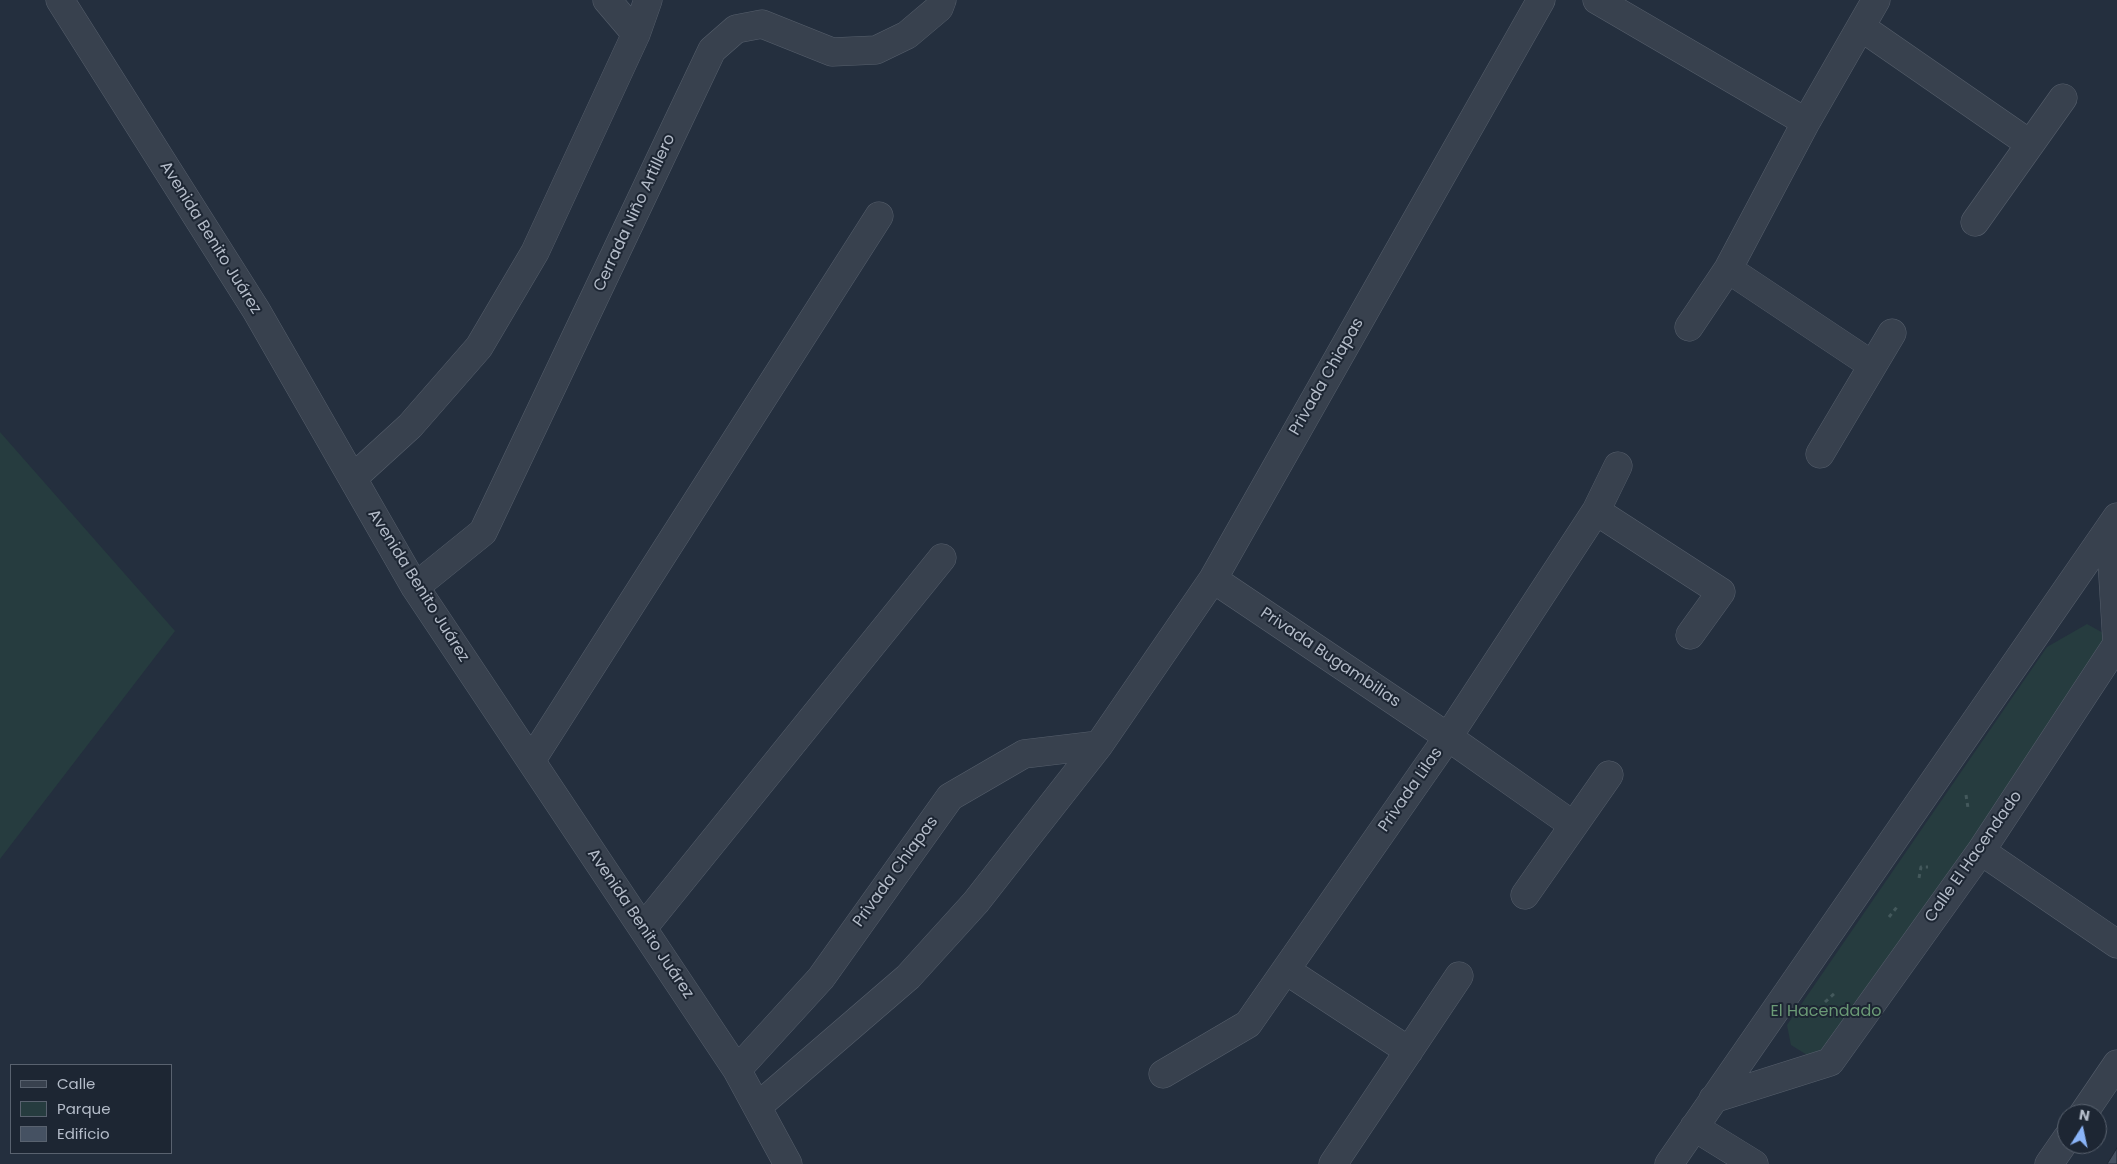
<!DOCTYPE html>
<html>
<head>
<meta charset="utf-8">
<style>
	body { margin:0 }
	#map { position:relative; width:2117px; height:1164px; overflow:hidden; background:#242f3e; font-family:Poppins,sans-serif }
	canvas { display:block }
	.legend { position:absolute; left:10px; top:1064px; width:162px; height:90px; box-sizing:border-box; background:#1d2633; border:1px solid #59626f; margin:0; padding:6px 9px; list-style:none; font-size:15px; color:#b4bcc9 }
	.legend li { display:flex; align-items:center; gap:10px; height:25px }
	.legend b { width:25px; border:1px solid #59626f }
	.north { position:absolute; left:2057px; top:1104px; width:50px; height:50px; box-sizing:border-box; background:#1d2633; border:1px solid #59626f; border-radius:50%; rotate:10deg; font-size:14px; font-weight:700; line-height:20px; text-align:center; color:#b4bcc9 }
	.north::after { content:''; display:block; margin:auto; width:18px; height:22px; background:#8ab4f8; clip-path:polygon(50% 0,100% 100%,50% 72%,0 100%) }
</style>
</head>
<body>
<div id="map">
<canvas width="2117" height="1164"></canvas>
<ul class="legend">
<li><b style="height:6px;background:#38414e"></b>Calle</li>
<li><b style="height:14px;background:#263c3f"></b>Parque</li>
<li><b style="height:14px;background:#455162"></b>Edificio</li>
</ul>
<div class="north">N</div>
</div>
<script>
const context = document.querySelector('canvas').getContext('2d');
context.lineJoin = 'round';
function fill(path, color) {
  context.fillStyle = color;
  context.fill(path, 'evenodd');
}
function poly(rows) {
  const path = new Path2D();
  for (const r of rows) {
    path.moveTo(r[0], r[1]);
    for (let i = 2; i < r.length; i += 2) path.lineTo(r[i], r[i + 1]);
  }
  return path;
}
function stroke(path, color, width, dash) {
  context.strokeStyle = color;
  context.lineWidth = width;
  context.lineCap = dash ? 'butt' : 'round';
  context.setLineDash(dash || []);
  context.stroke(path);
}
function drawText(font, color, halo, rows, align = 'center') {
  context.font = font + ' Poppins,sans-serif';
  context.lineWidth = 4;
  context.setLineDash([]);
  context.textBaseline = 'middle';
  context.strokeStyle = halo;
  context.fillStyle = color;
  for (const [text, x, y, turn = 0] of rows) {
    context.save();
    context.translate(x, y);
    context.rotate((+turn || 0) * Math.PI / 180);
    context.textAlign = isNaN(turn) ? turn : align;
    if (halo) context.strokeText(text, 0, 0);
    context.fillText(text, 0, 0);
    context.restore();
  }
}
const green = poly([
	[0,432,175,631,0,859],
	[2087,624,2105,634,2106,647,1839,1039,1812,1058,1791,1045,1787,1025,2047,647]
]);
const building = poly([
	[2117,1148,2117,1164,2107,1164,2117,1148]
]);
const path = poly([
	[1966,795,1968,808],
	[1919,878,1921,867,1928,867],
	[1889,917,1897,907],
	[1825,1002,1835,993]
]);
const minor = poly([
	[60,0,256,310,415,587,737,1070,788,1164],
	[607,0,636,34],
	[1597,0,1806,122],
	[1861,27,2030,144],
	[1975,222,2063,98],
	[1728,269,1872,365],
	[1689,327,1728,269,1806,122,1876,0],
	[1820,454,1892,333],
	[353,478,410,426,479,347,535,252,636,34,648,0],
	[1596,511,1721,592,1690,635],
	[1213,579,1448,737,1573,825],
	[415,587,483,532,712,50,736,29,762,24,832,52,876,50,907,35,939,8,942,0],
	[531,761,879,216],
	[1981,851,2117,944],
	[1525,895,1609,775],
	[643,928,942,558],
	[1287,971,1409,1051],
	[737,1070,821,978,950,797,1024,754,1099,745],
	[1163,1074,1248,1024,1448,737,1596,511,1618,466],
	[1713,1099,1830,1062,1981,851,2117,644,2110,528],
	[757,1107,908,977,976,902,1099,745,1213,579,1541,0],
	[2083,1114,2117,1064],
	[1694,1127,1754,1164],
	[1333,1164,1459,976],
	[1669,1164,2117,517],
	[2049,1164,2067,1138]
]);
const streetNames = [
	["Cerrada Niño Artillero",635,213,-65],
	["Avenida Benito Juárez",210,238,58],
	["Privada Chiapas",1327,377,-60],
	["Avenida Benito Juárez",418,586,58],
	["Privada Bugambilias",1330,658,34],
	["Privada Lilas",1411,790,-55],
	["Calle El Hacendado",1974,857,-55],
	["Privada Chiapas",896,872,-54],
	["Avenida Benito Juárez",640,924,56]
];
const parkNames = [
	["El Hacendado",1826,1012]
];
fill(green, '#263c3f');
fill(building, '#455162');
stroke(building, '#1f2835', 1);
stroke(minor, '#565f6c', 29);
stroke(path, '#44595c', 3, [4, 4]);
stroke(minor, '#38414e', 28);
drawText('16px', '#b4bcc9', '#1d2633', streetNames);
drawText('16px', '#6b9a76', '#1d2633', parkNames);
</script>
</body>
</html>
